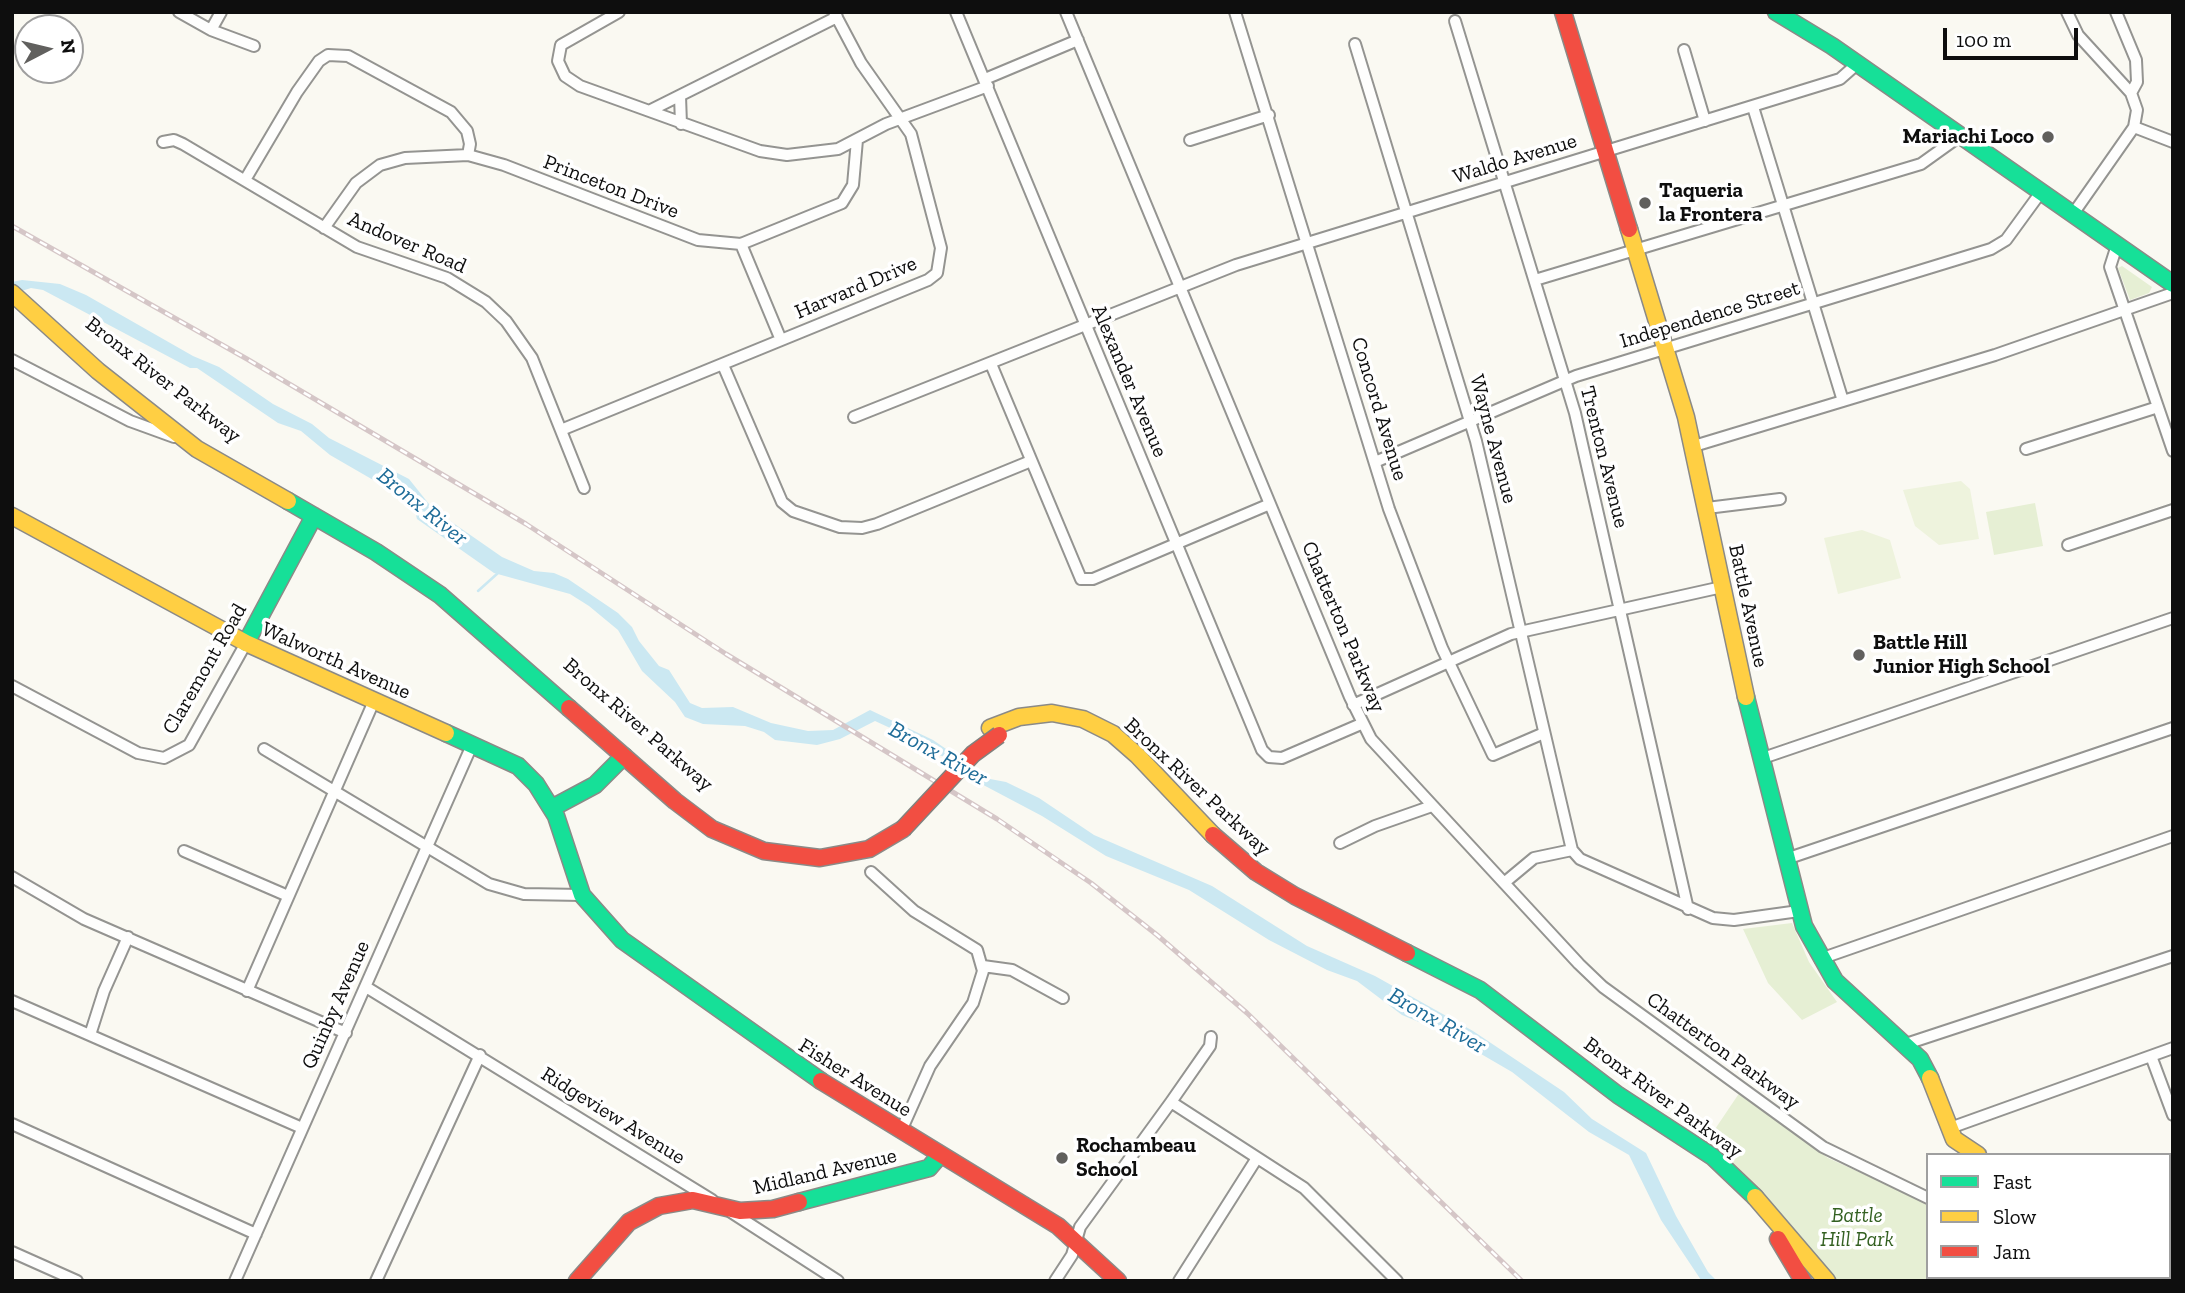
<!DOCTYPE html>
<html>
<head>
<meta charset="utf-8">
<style>
	body { margin:0 }
	#map { position:relative; width:2185px; height:1293px; overflow:hidden; background:#faf9f2; font-family:"Zilla Slab",serif }
	canvas { display:block }
	.frame { position:absolute; inset:0; border:14px solid #0e0e0e; pointer-events:none }
	.legend { position:absolute; left:1926px; top:1153px; width:245px; height:126px; box-sizing:border-box; background:#fff; border:2px solid #9f9f9f; margin:0; padding:9px 12px; list-style:none; font-size:21px; color:#0e0e0e }
	.legend li { display:flex; align-items:center; gap:14px; height:35px }
	.legend b { width:35px; border:2px solid #9f9f9f }
	.north { position:absolute; left:14px; top:14px; width:70px; height:70px; box-sizing:border-box; background:#fff; border:2px solid #9f9f9f; border-radius:50%; rotate:83deg; font-size:19px; font-weight:700; line-height:28px; text-align:center; color:#0e0e0e }
	.north::after { content:''; display:block; margin:auto; width:24px; height:32px; background:#61605e; clip-path:polygon(50% 0,100% 100%,50% 72%,0 100%) }
	.scale { position:absolute; left:1943px; top:28px; width:135px; height:32px; box-sizing:border-box; border:4px solid #0e0e0e; border-top:0; padding-left:9px; font-size:21px; line-height:24px; white-space:nowrap; color:#0e0e0e; -webkit-text-stroke:5px #fff; paint-order:stroke }
</style>
</head>
<body>
<div id="map">
<canvas width="2185" height="1293"></canvas>
<div class="frame"></div>
<ul class="legend">
<li><b style="height:9px;background:#16e098"></b>Fast</li>
<li><b style="height:9px;background:#ffcf43"></b>Slow</li>
<li><b style="height:9px;background:#f24e42"></b>Jam</li>
</ul>
<div class="north">N</div>
<div class="scale">100 m</div>
</div>
<script>
const context = document.querySelector('canvas').getContext('2d');
context.lineJoin = 'round';
function fill(path, color) {
  context.fillStyle = color;
  context.fill(path, 'evenodd');
}
function poly(rows) {
  const path = new Path2D();
  for (const r of rows) {
    path.moveTo(r[0], r[1]);
    for (let i = 2; i < r.length; i += 2) path.lineTo(r[i], r[i + 1]);
  }
  return path;
}
function stroke(path, color, width, dash) {
  context.strokeStyle = color;
  context.lineWidth = width;
  context.lineCap = dash ? 'butt' : 'round';
  context.setLineDash(dash || []);
  context.stroke(path);
}
function drawText(font, color, halo, rows, align = 'center') {
  context.font = font + ' "Zilla Slab",serif';
  context.lineWidth = 7;
  context.setLineDash([]);
  context.textBaseline = 'middle';
  context.strokeStyle = halo;
  context.fillStyle = color;
  for (const [text, x, y, turn = 0] of rows) {
    context.save();
    context.translate(x, y);
    context.rotate((+turn || 0) * Math.PI / 180);
    context.textAlign = isNaN(turn) ? turn : align;
    if (halo) context.strokeText(text, 0, 0);
    context.fillText(text, 0, 0);
    context.restore();
  }
}
const green = poly([
	[2122,266,2152,287,2149,293,2130,300,2118,268],
	[2035,503,2043,546,1994,555,1986,512],
	[1792,923,1809,962,1837,1002,1802,1020,1768,983,1743,929],
	[1740,1092,1828,1158,1928,1203,1928,1277,2058,1277,2058,1281,1832,1281,1705,1144]
]);
const pitch = poly([
	[1961,481,1970,489,1979,539,1939,545,1915,526,1903,490],
	[1862,530,1890,540,1901,578,1838,594,1824,538]
]);
const water = poly([
	[22,280,60,284,86,295,193,356,219,367,273,404,312,424,329,438,409,479,433,509,502,557,534,571,554,573,568,579,618,613,632,627,639,641,659,666,669,670,690,703,702,708,733,707,771,723,808,731,833,730,870,710,933,740,990,779,1006,782,1039,798,1094,835,1212,886,1307,946,1375,976,1473,1031,1564,1092,1592,1119,1646,1153,1676,1216,1708,1272,1717,1281,1701,1280,1661,1220,1629,1155,1589,1132,1512,1072,1469,1047,1460,1039,1402,1015,1357,981,1327,970,1269,940,1189,890,1106,856,1042,816,972,779,942,756,924,750,908,742,901,733,875,721,840,739,817,745,775,740,764,732,745,726,703,724,685,717,675,702,642,671,618,630,589,606,570,594,494,573,417,519,413,503,330,455,301,431,278,423,197,368,190,368,43,290,31,288,12,294,12,282]
]);
const stream = poly([
	[478,591,498,573]
]);
const street = poly([
	[179,12,211,30,254,46],
	[619,12,561,45,558,61,565,76,580,86,760,151,787,155,838,149,886,124,988,86],
	[956,12,1262,750,1269,757,1282,758,1361,724],
	[1066,12,1350,697,1371,739,1579,964,1603,987,1823,1147,1928,1198],
	[1235,12,1389,509,1442,648,1493,755,1544,733],
	[2067,12,2078,35,2131,93,2137,110,2134,127,2073,214],
	[2116,12,2136,60,2137,82,2131,93],
	[1455,21,1575,413,1688,909],
	[211,30,221,12],
	[1355,44,1476,441,1572,850,1580,859,1713,918,1734,920,1799,911],
	[1684,50,1705,121],
	[985,79,1078,40],
	[680,96,681,124],
	[1753,107,1843,401],
	[651,110,837,17],
	[2134,127,2173,142],
	[1190,140,1269,115],
	[163,142,174,140,183,144,357,247,447,278,486,302,506,321,532,358,584,488],
	[245,180,297,92,319,61,328,55,348,56,451,112,467,131,470,144,468,155],
	[324,228,356,183,380,165,405,158,468,155,504,165,698,240,741,244,842,203,853,185,857,140],
	[741,244,781,340],
	[2117,245,2110,267,2173,451],
	[1535,280,1921,164,1960,136],
	[12,360,130,421,174,437],
	[991,364,1081,579,1093,579,1270,504],
	[723,365,782,502,793,511,840,527,862,528,877,524,1031,461],
	[854,417,1236,265,1840,79,1857,64],
	[561,430,928,280,937,273,941,248,911,134,861,63,834,12],
	[1694,446,1995,355,2173,293],
	[2026,449,2158,407],
	[1375,462,1576,376,1991,249,2006,240,2041,192],
	[1707,508,1780,499],
	[2068,545,2173,510],
	[12,686,138,753,164,758,189,745,246,643],
	[1353,705,1511,634,1722,587],
	[264,749,489,884,524,894,582,895],
	[1760,759,2173,618],
	[1340,843,1375,826,1432,806],
	[184,851,288,896],
	[1786,859,2173,728],
	[871,872,914,911,977,950,983,971,973,1003,930,1066,901,1131],
	[12,877,84,919,346,1033],
	[1504,883,1534,858,1572,850],
	[1820,959,2173,836],
	[983,966,1012,970,1063,998],
	[366,987,712,1200],
	[247,991,374,701],
	[12,1001,302,1128],
	[90,1035,104,991,128,937],
	[1906,1044,2173,956],
	[2151,1056,2173,1115],
	[1171,1102,1304,1188,1397,1281],
	[12,1124,256,1234],
	[1950,1128,2173,1048],
	[2169,1165,2173,1163],
	[731,1212,838,1281],
	[12,1252,77,1281],
	[235,1281,472,745],
	[376,1281,480,1055],
	[1055,1281,1072,1255,1080,1227,1171,1102,1210,1046,1211,1037],
	[1179,1281,1257,1158]
]);
const fast = poly([
	[1776,12,1832,46,2173,284],
	[288,501,376,552,440,595,569,708],
	[246,643,314,516],
	[1746,697,1804,926,1835,981,1920,1059,1930,1078],
	[446,733,518,766,536,784,556,816,582,895,622,940,821,1081],
	[552,808,595,785,624,756],
	[1407,953,1480,990,1618,1095,1713,1157,1755,1197],
	[799,1202,929,1168,940,1155],
	[2068,1277,2068,1281]
]);
const slow = poly([
	[1629,229,1686,417,1746,697],
	[12,293,98,371,197,449,288,501],
	[12,516,246,643,446,733],
	[990,728,1019,717,1052,713,1083,719,1113,734,1137,755,1213,835],
	[1930,1078,1954,1139,1978,1155],
	[1755,1197,1827,1281]
]);
const jam = poly([
	[1563,12,1629,229],
	[569,708,675,801,712,829,764,851,820,858,869,849,903,829],
	[1213,835,1256,872,1295,896,1407,953],
	[821,1081,1058,1226,1118,1281],
	[1778,1239,1803,1281],
	[577,1281,629,1222,659,1206,693,1200,740,1211,773,1209,799,1202]
]);
const rail = poly([
	[12,226,247,359,526,524,726,654,997,819,1091,883,1157,935,1247,1013,1522,1281]
]);
const jamBridge = poly([
	[903,829,973,754,999,735]
]);
const markers = [
	[2048,137,7,"#61605e"],
	[1645,203,7,"#61605e"],
	[1859,655,7,"#61605e"],
	[1062,1158,7,"#61605e"]
];
const poiNames = [
	["Mariachi Loco",2034,137,"right"],
	["Taqueria",1659,191],
	["la Frontera",1659,215],
	["Battle Hill",1873,643],
	["Junior High School",1873,667],
	["Rochambeau",1076,1146],
	["School",1076,1170]
];
const streetNames = [
	["Waldo Avenue",1515,159,-17],
	["Princeton Drive",611,187,21],
	["Andover Road",407,243,23],
	["Harvard Drive",856,288,-23],
	["Independence Street",1710,315,-17],
	["Bronx River Parkway",163,380,38],
	["Alexander Avenue",1129,381,67],
	["Concord Avenue",1379,409,73],
	["Wayne Avenue",1493,439,75],
	["Trenton Avenue",1604,457,76],
	["Battle Avenue",1748,606,78],
	["Chatterton Parkway",1343,627,67],
	["Walworth Avenue",336,661,24],
	["Claremont Road",205,669,-60],
	["Bronx River Parkway",638,725,41],
	["Bronx River Parkway",1197,787,43],
	["Quinby Avenue",336,1005,-66],
	["Chatterton Parkway",1723,1051,36],
	["Fisher Avenue",855,1078,32],
	["Bronx River Parkway",1663,1098,36],
	["Ridgeview Avenue",613,1116,32],
	["Midland Avenue",825,1172,-13]
];
const parkNames = [
	["Battle",1857,1216],
	["Hill Park",1857,1240]
];
const waterNames = [
	["Bronx River",422,507,39],
	["Bronx River",938,754,29],
	["Bronx River",1437,1021,30]
];
fill(green, '#e6efd4');
fill(pitch, '#eef3dd');
fill(water, '#cbe8f2');
stroke(stream, '#cbe8f2', 2.5);
stroke(street, '#949491', 14);
stroke(fast, '#8b8a87', 19);
stroke(slow, '#8b8a87', 19);
stroke(jam, '#8b8a87', 19);
stroke(street, '#fefefd', 10);
stroke(fast, '#16e098', 16);
stroke(slow, '#ffcf43', 16);
stroke(jam, '#f24e42', 16);
stroke(rail, '#d5c6c7', 5);
stroke(rail, '#fff', 2.5, [8]);
stroke(jamBridge, '#82817e', 19, []);
stroke(jamBridge, '#f24e42', 16);
for (const [x, y, r, color] of markers) {
  const dot = new Path2D();
  dot.arc(x, y, r, 0, 2 * Math.PI);
  context.fillStyle = color;
  context.fill(dot);
  stroke(dot, '#fff', 2.5);
}
drawText('bold 21px', '#0e0e0e', '#fff', poiNames, 'left');
drawText('21px', '#0e0e0e', '#fff', streetNames);
drawText('italic 21px', '#346122', '#fff', parkNames);
drawText('italic 23px', '#1e6c98', '#fff', waterNames);
</script>
</body>
</html>
